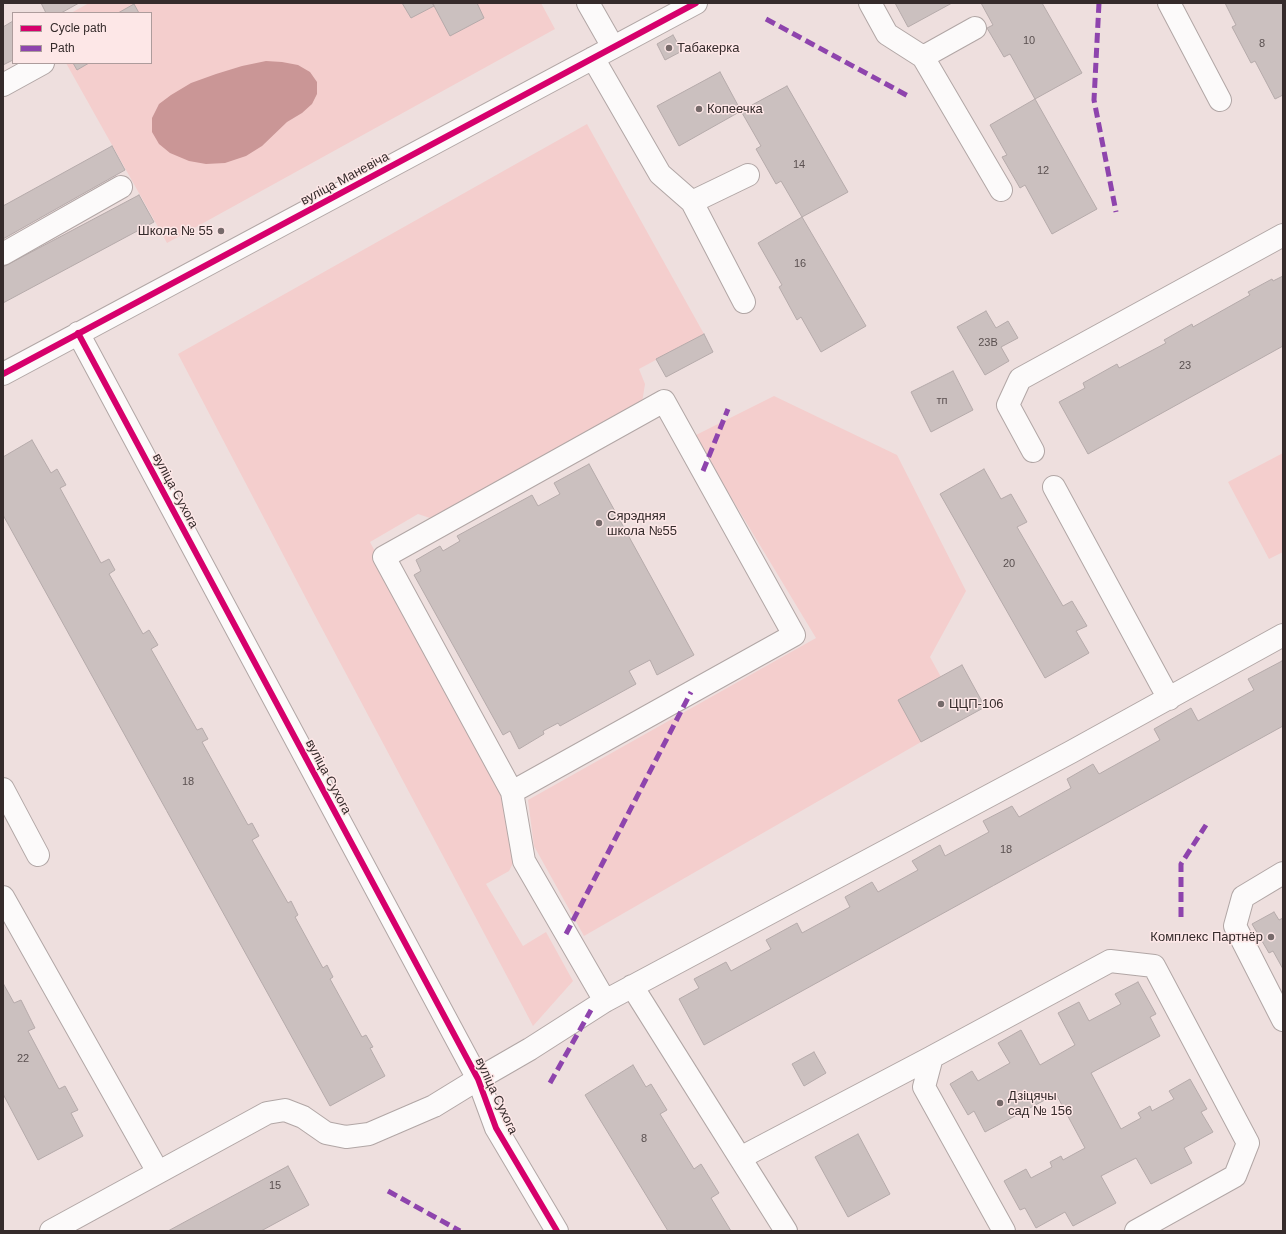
<!DOCTYPE html>
<html>
<head>
<meta charset="utf-8">
<style>
	body { margin:0 }
	#map { position:relative; width:1286px; height:1234px; overflow:hidden; background:#eedfde; font-family:Arial,sans-serif }
	canvas { display:block }
	.frame { position:absolute; inset:0; border:4px solid #352b2b; pointer-events:none }
	.legend { position:absolute; left:12px; top:12px; width:140px; height:52px; box-sizing:border-box; background:#fde7e7; border:1px solid #ad9c9c; margin:0; padding:5px 7px; list-style:none; font-size:12px; color:#352b2b }
	.legend li { display:flex; align-items:center; gap:8px; height:20px }
	.legend b { width:20px; border:1px solid #ad9c9c }
</style>
</head>
<body>
<div id="map">
<canvas width="1286" height="1234"></canvas>
<div class="frame"></div>
<ul class="legend">
<li><b style="height:5px;background:#d6006c"></b>Cycle path</li>
<li><b style="height:5px;background:#8e44ad"></b>Path</li>
</ul>
</div>
<script>
const context = document.querySelector('canvas').getContext('2d');
context.lineJoin = 'round';
function fill(path, color) {
  context.fillStyle = color;
  context.fill(path, 'evenodd');
}
function poly(rows) {
  const path = new Path2D();
  for (const r of rows) {
    path.moveTo(r[0], r[1]);
    for (let i = 2; i < r.length; i += 2) path.lineTo(r[i], r[i + 1]);
  }
  return path;
}
function stroke(path, color, width, dash) {
  context.strokeStyle = color;
  context.lineWidth = width;
  context.lineCap = dash ? 'butt' : 'round';
  context.setLineDash(dash || []);
  context.stroke(path);
}
function drawText(font, color, halo, rows, align = 'center') {
  context.font = font + ' Arial,sans-serif';
  context.lineWidth = 3;
  context.setLineDash([]);
  context.textBaseline = 'middle';
  context.strokeStyle = halo;
  context.fillStyle = color;
  for (const [text, x, y, turn = 0] of rows) {
    context.save();
    context.translate(x, y);
    context.rotate((+turn || 0) * Math.PI / 180);
    context.textAlign = isNaN(turn) ? turn : align;
    if (halo) context.strokeText(text, 0, 0);
    context.fillText(text, 0, 0);
    context.restore();
  }
}
const green = poly([
	[89,3,541,3,555,29,167,243,66,63,151,63,151,13,71,13],
	[587,124,704,334,639,369,645,384,642,403,436,520,418,514,370,542,503,793,516,857,509,871,486,884,523,946,546,932,573,981,533,1026,509,980,310,606,178,354],
	[774,396,897,455,966,591,930,657,941,677,921,742,584,936,534,846,528,800,816,638,694,436],
	[1283,453,1283,552,1269,559,1228,482]
]);
const water = poly([
	[266,61,282,62,298,65,310,72,317,82,317,94,312,104,302,113,287,122,262,146,246,156,225,163,206,164,189,161,170,153,159,144,152,132,152,118,159,104,171,95,191,83,216,74,242,66]
]);
const building = poly([
	[41,3,79,3,61,13,46,13,41,3],
	[402,3,432,3,434,6,411,18,402,3],
	[434,3,477,3,484,18,450,36,433,4,434,3],
	[895,3,952,3,908,27,895,3],
	[981,3,1042,3,1082,73,1035,99,1010,54,1004,57,987,28,993,25,981,3],
	[1225,3,1283,3,1283,95,1275,99,1255,61,1251,63,1232,27,1236,25,1225,3],
	[134,4,139,13,118,13,134,4],
	[13,21,13,60,3,65,3,27,13,21],
	[673,35,682,51,665,60,657,44,673,35],
	[73,63,89,63,77,70,73,63],
	[720,72,741,111,679,146,657,106,720,72],
	[787,86,848,192,802,217,781,181,776,184,756,149,761,146,741,111,787,86],
	[1035,99,1097,209,1052,234,1025,185,1020,188,1002,157,1007,155,990,125,1035,99],
	[112,146,125,170,3,239,3,206,112,146],
	[139,195,154,222,3,303,3,267,139,195],
	[802,217,866,326,821,352,801,317,797,320,779,287,782,285,758,243,802,217],
	[1283,276,1283,346,1088,454,1059,402,1085,388,1083,383,1117,364,1119,368,1166,343,1164,340,1192,324,1193,327,1250,295,1248,292,1272,279,1273,281,1283,276],
	[986,311,996,328,1008,321,1018,338,1001,347,1009,361,985,375,957,327,986,311],
	[704,334,713,352,666,377,656,359,704,334],
	[953,371,973,410,931,432,911,392,953,371],
	[32,440,51,473,57,469,66,485,60,488,101,563,109,559,115,570,109,574,143,634,149,630,158,645,151,649,197,730,202,728,208,739,202,742,248,825,252,823,259,836,252,840,288,903,291,901,298,915,295,917,323,968,327,965,333,977,330,979,362,1037,366,1035,373,1047,370,1048,385,1076,330,1106,3,515,3,457,32,440],
	[589,464,694,655,657,675,650,660,629,671,636,684,560,726,558,723,543,731,544,734,519,749,510,731,503,735,414,575,421,571,416,560,440,546,443,551,460,541,457,536,532,495,538,506,560,494,554,483,589,464],
	[984,469,1001,499,1011,494,1027,522,1017,527,1063,606,1072,601,1087,626,1076,631,1089,653,1045,678,940,494,984,469],
	[1282,661,1283,663,1283,726,704,1045,679,999,699,988,694,979,726,962,731,971,771,949,766,940,797,923,802,933,850,907,845,897,872,882,878,892,918,870,912,861,940,845,945,856,989,832,983,821,1012,806,1019,817,1071,788,1067,779,1093,764,1099,774,1160,740,1154,729,1191,708,1198,721,1254,690,1248,679,1282,661],
	[962,665,985,707,921,742,898,700,962,665],
	[1274,912,1279,920,1283,918,1283,969,1273,951,1269,953,1252,924,1274,912],
	[1138,982,1156,1014,1150,1017,1160,1036,1091,1073,1121,1129,1141,1118,1138,1113,1150,1106,1152,1111,1174,1099,1169,1091,1190,1079,1207,1109,1201,1112,1213,1132,1184,1148,1192,1163,1151,1184,1136,1158,1101,1176,1116,1203,1073,1226,1065,1212,1036,1228,1025,1208,1020,1210,1004,1181,1026,1169,1031,1178,1052,1167,1050,1162,1061,1156,1063,1160,1085,1148,1056,1094,985,1132,974,1111,968,1115,950,1084,972,1071,978,1081,1010,1063,998,1043,1021,1030,1040,1065,1075,1045,1058,1013,1079,1002,1089,1021,1121,1004,1115,994,1138,982],
	[3,983,14,1003,21,1000,35,1028,28,1031,59,1089,65,1086,78,1110,71,1113,83,1136,38,1160,3,1094,3,983],
	[814,1052,826,1073,804,1086,792,1064,814,1052],
	[633,1065,646,1087,651,1084,667,1110,660,1114,694,1169,701,1164,719,1193,711,1198,731,1231,668,1231,585,1095,633,1065],
	[858,1134,890,1194,848,1217,815,1157,858,1134],
	[288,1166,309,1205,261,1231,168,1231,288,1166]
]);
const minor = poly([
	[588,3,613,47],
	[870,3,887,34,923,57,1001,190],
	[1169,3,1220,100],
	[923,57,975,28],
	[593,58,660,174,692,202,744,302],
	[3,85,43,63],
	[692,202,748,175],
	[3,254,121,187],
	[78,333,478,1079,496,1128,557,1231],
	[3,374,696,3],
	[1033,451,1008,405,1020,379,1283,235],
	[1054,487,1169,699],
	[3,789,38,855],
	[512,792,794,635,664,401,384,557,512,792,524,861,605,1001],
	[1283,873,1243,897,1235,926,1283,1020],
	[3,897,158,1172],
	[632,986,786,1231],
	[740,1158,932,1057],
	[51,1231,267,1113,285,1110,303,1117,326,1133,346,1137,369,1134,434,1106,478,1079,530,1049,605,1001,1071,752,1283,635],
	[1004,1231,924,1087,932,1057,1110,961,1154,966,1248,1143,1235,1176,1136,1231]
]);
const quiet = poly([
	[1099,3,1094,100,1116,212],
	[766,19,910,97],
	[703,471,728,409],
	[1181,917,1181,864,1206,825],
	[566,934,691,692],
	[550,1083,591,1010],
	[388,1191,460,1231]
]);
const cycleway = poly([
	[78,333,478,1079,496,1128,557,1231],
	[3,374,696,3]
]);
const markers = [
	[669,48,4,"#766a6a"],
	[699,109,4,"#766a6a"],
	[221,231,4,"#766a6a"],
	[599,523,4,"#766a6a"],
	[941,704,4,"#766a6a"],
	[1271,937,4,"#766a6a"],
	[1000,1103,4,"#766a6a"]
];
const numberNames = [
	["10",1029,41],
	["8",1262,44],
	["14",799,165],
	["12",1043,171],
	["16",800,264],
	["23B",988,343],
	["23",1185,366],
	["тп",942,401],
	["20",1009,564],
	["18",188,782],
	["18",1006,850],
	["22",23,1059],
	["8",644,1139],
	["15",275,1186]
];
const poiNames = [
	["Табакерка",677,48],
	["Копеечка",707,109],
	["Школа № 55",213,231,"right"],
	["Сярэдняя",607,516],
	["школа №55",607,531],
	["ЦЦП-106",949,704],
	["Комплекс Партнёр",1263,937,"right"],
	["Дзіцячы",1008,1096],
	["сад № 156",1008,1111]
];
const streetNames = [
	["вуліца Маневіча",345,179,-28],
	["вуліца Сухога",175,491,62],
	["вуліца Сухога",328,777,62],
	["вуліца Сухога",496,1096,65]
];
fill(green, '#f4cecd');
fill(water, '#ca9696');
fill(building, '#cbc0bf');
stroke(building, '#b5aaaa', 1);
stroke(minor, '#b1a6a5', 24);
stroke(minor, '#fcfafa', 22);
stroke(quiet, '#8e44ad', 5, [10, 5]);
stroke(cycleway, '#d6006c', 6);
for (const [x, y, r, color] of markers) {
  const dot = new Path2D();
  dot.arc(x, y, r, 0, 2 * Math.PI);
  context.fillStyle = color;
  context.fill(dot);
  stroke(dot, '#fde7e7', 1.5);
}
drawText('11px', '#5a5050', null, numberNames);
drawText('13px', '#352b2b', '#fde7e7', poiNames, 'left');
drawText('13px', '#352b2b', '#fde7e7', streetNames);
</script>
</body>
</html>
